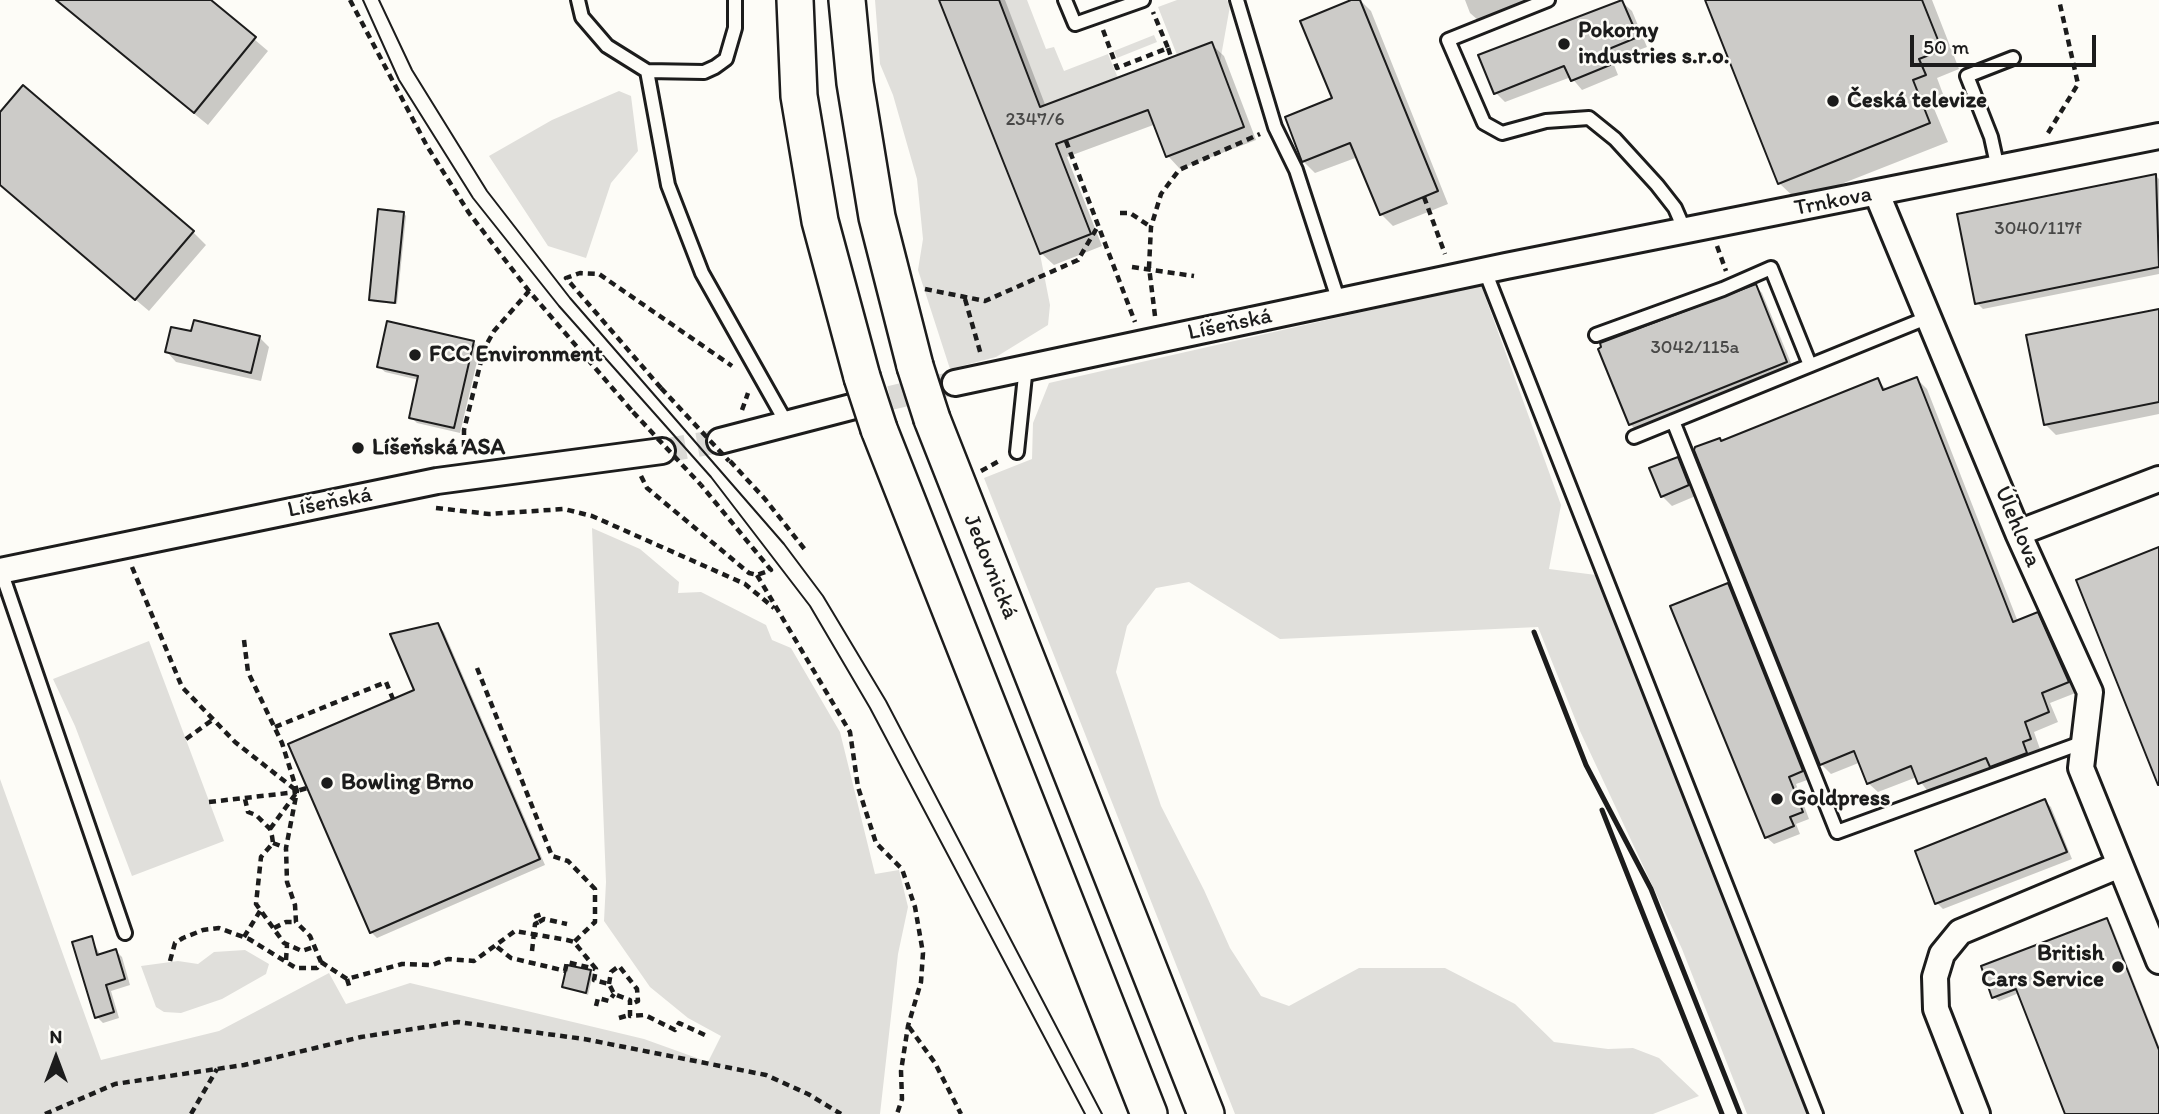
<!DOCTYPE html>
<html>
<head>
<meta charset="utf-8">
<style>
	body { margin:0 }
	#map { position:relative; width:2159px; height:1114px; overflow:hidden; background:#fdfcf7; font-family:Itim,sans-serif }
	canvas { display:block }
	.north { position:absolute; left:21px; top:1023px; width:70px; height:70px; -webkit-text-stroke:5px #fdfcf7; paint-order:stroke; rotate:0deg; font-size:19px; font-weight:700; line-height:28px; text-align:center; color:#1c1c1c }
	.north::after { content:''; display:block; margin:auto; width:24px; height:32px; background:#1c1c1c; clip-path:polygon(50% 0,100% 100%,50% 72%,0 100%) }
	.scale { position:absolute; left:1910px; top:35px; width:186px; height:32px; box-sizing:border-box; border:4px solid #1c1c1c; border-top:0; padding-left:9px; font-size:21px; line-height:24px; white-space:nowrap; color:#1c1c1c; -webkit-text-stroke:5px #fdfcf7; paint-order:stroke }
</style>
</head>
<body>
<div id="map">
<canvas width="2159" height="1114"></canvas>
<div class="north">N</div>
<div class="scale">50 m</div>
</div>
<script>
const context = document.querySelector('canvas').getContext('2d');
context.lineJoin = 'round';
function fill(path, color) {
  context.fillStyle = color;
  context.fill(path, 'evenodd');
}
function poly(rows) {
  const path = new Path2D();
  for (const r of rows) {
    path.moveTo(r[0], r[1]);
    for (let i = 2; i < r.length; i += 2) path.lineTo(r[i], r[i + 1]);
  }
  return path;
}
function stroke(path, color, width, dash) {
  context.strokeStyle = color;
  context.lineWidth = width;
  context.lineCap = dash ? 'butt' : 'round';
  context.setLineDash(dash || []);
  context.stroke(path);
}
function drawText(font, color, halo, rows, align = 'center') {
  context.font = font + ' Itim,sans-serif';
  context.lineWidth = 5;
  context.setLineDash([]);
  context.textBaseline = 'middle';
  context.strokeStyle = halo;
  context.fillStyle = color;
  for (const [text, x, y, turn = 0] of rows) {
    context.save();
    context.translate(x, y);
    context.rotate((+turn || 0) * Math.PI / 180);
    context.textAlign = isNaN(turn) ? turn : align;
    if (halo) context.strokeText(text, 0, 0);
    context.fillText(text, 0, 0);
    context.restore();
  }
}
const green = poly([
	[875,0,945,0,940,2,1040,254,1050,305,1048,325,996,357,950,369,918,270,923,239,917,179,893,95,880,64],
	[999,0,1027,0,1046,49,1054,47,1064,71,1108,54,1118,78,1040,108],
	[1177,0,1227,0,1230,6,1220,62,1211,42,1177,55,1158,7],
	[1154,35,1157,42,1117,58,1114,51],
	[619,91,631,96,638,151,611,183,586,258,548,246,489,156,552,120],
	[1481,285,1561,505,1549,569,1596,575,1810,1114,1747,1114,1682,949,1580,731,1538,627,1280,639,1189,582,1156,588,1127,626,1116,672,1161,806,1204,890,1230,948,1261,996,1289,1006,1359,968,1445,968,1515,1004,1554,1042,1608,1049,1633,1048,1659,1058,1699,1096,1653,1114,1235,1114,984,478,1032,459,1033,423,1049,383],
	[592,528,640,549,679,582,678,593,701,592,766,625,772,640,791,648,840,732,875,874,899,870,908,907,898,954,880,1114,0,1114,0,779,101,1060,219,1031,329,973,346,1004,410,983,644,1039,708,1062,721,1036,688,1018,650,987,604,921,606,882],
	[149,641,224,841,132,876,75,726,53,679],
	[245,950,269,964,266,974,222,999,181,1013,164,1012,156,1007,141,966,178,961,198,964,214,952]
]);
const shadow = poly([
	[72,0,208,0,268,51,208,125,79,20,67,7],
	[950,0,1005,0,1046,107,1211,44,1224,56,1256,140,1180,169,1168,156,1156,124,1067,157,1102,246,1054,265,1041,253],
	[1355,0,1360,0,1371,11,1448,204,1393,226,1381,214,1358,157,1315,173,1303,161,1334,99],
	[1465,0,1537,0,1480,22,1470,13],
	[1707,0,1932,0,1959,69,1937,78,1943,94,1930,99,1948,142,1798,201,1779,183],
	[1622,2,1632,11,1647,47,1612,60,1618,75,1582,90,1571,77,1505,102,1496,93],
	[0,114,193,232,206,245,149,311,0,185],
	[2156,176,2159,179,2159,274,1983,309,1977,303],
	[404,213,406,216,397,304,374,302,371,299],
	[1756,286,1762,293,1793,368,1637,431,1630,424],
	[2159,310,2159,414,2056,435,2045,424],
	[193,334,259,337,269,347,261,381,176,362,167,352],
	[474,343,480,349,460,433,417,423,411,417,419,380,385,372,379,366],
	[1917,379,1927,389,2018,622,2037,614,2047,624,2078,692,2050,703,2058,722,2034,732,2040,749,2032,752,2036,763,2001,776,1993,768,1929,793,1917,777,1878,792,1868,783,1861,762,1831,774,1821,764,1720,440,1722,442,1877,380,1887,390],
	[1677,459,1687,469,1698,495,1672,506,1662,496],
	[1728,585,1736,593,1810,779,1796,784,1809,819,1796,824,1800,834,1774,844,1766,837],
	[438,625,444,632,545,865,377,938,371,932,416,691],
	[2045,801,2051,807,2072,859,1943,909,1937,903],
	[2106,920,2111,924,2159,1046,2159,1114,2068,1114,2019,993,1999,1001,1994,997],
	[91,938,101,956,116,951,122,957,130,985,111,991,119,1018,103,1023,97,1017],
	[590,972,593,974,588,995,564,987]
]);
const building = poly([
	[56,0,211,0,256,37,194,113,56,0],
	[939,0,999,0,1040,107,1212,42,1244,127,1166,157,1148,110,1056,144,1091,234,1040,254,939,0],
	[1351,0,1360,0,1438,191,1380,215,1350,143,1302,162,1285,117,1332,98,1300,21,1351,0],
	[1622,0,1638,37,1604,51,1610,65,1571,81,1564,66,1494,94,1478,55,1622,0],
	[1705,0,1922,0,1942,50,1919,59,1926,75,1913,80,1930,123,1778,184,1705,0],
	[23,85,194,231,135,300,0,185,0,112,23,85],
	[2156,174,2159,267,1975,304,1957,214,2156,174],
	[378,209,404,212,395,303,369,300,378,209],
	[1756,284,1787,362,1629,425,1598,349,1601,347,1600,343,1756,284],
	[2159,309,2159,402,2044,425,2026,335,2159,309],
	[194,320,260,336,251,373,165,352,171,327,191,331,194,320],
	[387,321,474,341,454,428,409,418,418,376,377,367,387,321],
	[1917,377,2013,622,2038,612,2069,682,2042,693,2049,712,2025,722,2031,739,2023,742,2027,753,1990,767,1986,758,1918,784,1911,766,1867,784,1854,751,1820,765,1694,450,1695,447,1720,438,1721,441,1878,378,1883,390,1917,377],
	[1678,457,1689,485,1661,497,1649,468,1678,457],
	[2159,547,2159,785,2158,785,2076,580,2159,547],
	[1728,583,1803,771,1789,777,1803,812,1790,817,1794,826,1765,838,1670,606,1728,583],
	[438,623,540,859,370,933,288,744,414,690,390,634,438,623],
	[2045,799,2067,852,1935,904,1915,851,2045,799],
	[2107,918,2159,1050,2159,1114,2065,1114,2016,989,1992,998,1981,966,2107,918],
	[92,936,97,955,116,949,125,979,106,985,114,1012,95,1018,72,942,92,936],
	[567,965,591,970,586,993,562,987,567,965]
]);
const minorTunnel = poly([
	[855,406,955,383],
	[662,451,720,441]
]);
const path = poly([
	[350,0,427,146,469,213,529,291],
	[1103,30,1117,68,1168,48,1153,12],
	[1168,48,1171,57],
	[2048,133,2078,84,2059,0],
	[1066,141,1135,322],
	[1424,197,1445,254],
	[1120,213,1130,213,1151,227],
	[1717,246,1726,271],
	[1132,267,1194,276],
	[925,289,985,301,1078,260,1098,226],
	[965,299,981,355],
	[1155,316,1149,267,1151,227,1161,194,1179,170,1260,134],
	[661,388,566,278,580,273,599,274,732,366],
	[742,410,748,393],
	[464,447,464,430,484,349,494,331,529,291,633,412],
	[730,461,765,499,806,551],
	[981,471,1001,460],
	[641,476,647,488,749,573,757,575,771,570,701,485],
	[436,508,489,514,564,509,592,516,745,584,774,608],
	[132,567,182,687,235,742,297,791,307,788],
	[757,575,850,732,858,787,876,843,902,869,915,907,923,953,921,982,908,1026,901,1071,902,1099,897,1114],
	[244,640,248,672,282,743,297,791,286,848,287,882,295,905,296,922,310,936,321,962],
	[477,668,552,856,568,861,595,889,595,922,574,942],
	[275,727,386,682,393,699],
	[186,739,215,718],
	[245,799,248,812,256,815,270,829,272,836,273,843,261,857,256,904,284,943,302,951,314,947],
	[209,802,297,792],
	[270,829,297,792],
	[273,843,286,848],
	[539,922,544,919,567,924],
	[274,928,286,922,296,922],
	[244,937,260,911],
	[497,947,511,958,566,971],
	[532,951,535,924,539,922,536,916,542,914],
	[286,960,287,945],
	[170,961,175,943,183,938,203,930,219,928,249,939,296,968,317,968,321,962],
	[321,962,347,979,402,964,432,965,448,959,474,961,515,931,567,940,574,942,596,969,594,980,609,984,614,994,630,1000,630,1016,645,1015,675,1030,679,1023,705,1035],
	[565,971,567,962,595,969],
	[347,979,350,989],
	[609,984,611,972,619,966,637,989,638,1001,632,1004],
	[596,1006,598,998,609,1001,614,994],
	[619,1018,629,1015],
	[909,1027,935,1063,961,1114],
	[45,1114,115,1084,244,1065,361,1037,458,1022,584,1039,766,1075,808,1094,841,1114],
	[191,1114,217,1069]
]);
const service = poly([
	[578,0,582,17,607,46,647,71,668,185,702,273,787,424],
	[1065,0,1075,24,1143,0],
	[1237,0,1275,127,1296,170,1339,302],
	[1548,0,1448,40,1484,123,1502,133,1546,121,1589,118,1615,139,1657,185,1675,208,1685,231],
	[647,71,704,72,715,67,726,59,735,28,735,0],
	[1998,169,1991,137,1967,76,2013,58],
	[1485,271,1816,1114],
	[1596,335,1723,289,1771,268,1810,365],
	[1673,421,1837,832,2084,742],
	[1634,437,1929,317],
	[1017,452,1026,366],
	[1,571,125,933]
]);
const minor = poly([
	[1877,194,2018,533,2090,692,2081,768,2159,961],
	[955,383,1506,266,2159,136],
	[720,441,855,406],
	[2018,533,2159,479],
	[0,571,437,481,662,451],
	[1977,1114,1936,1009,1935,977,1942,954,1960,932,2120,865]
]);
const secondary = poly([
	[795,0,799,96,820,221,862,377],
	[847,0,855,83,877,217,915,366],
	[932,419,1206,1114],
	[879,429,1149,1114]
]);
const tram = poly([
	[363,0,399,80,473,198,559,306,711,477,810,606,870,708,1085,1114],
	[379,0,412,70,487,191,570,298,784,544,823,596,886,701,1102,1114]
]);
const rail = poly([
	[1534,632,1586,765,1651,889,1740,1114],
	[1602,810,1722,1114]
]);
const pathBridge = poly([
	[661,388,729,461],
	[633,412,701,485]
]);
const secondaryBridge = poly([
	[915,366,932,419],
	[862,377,879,429]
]);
const markers = [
	[1564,44,7,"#1c1c1c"],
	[1833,101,7,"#1c1c1c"],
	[415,355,7,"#1c1c1c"],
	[358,448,7,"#1c1c1c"],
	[327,783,7,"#1c1c1c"],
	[1777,799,7,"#1c1c1c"],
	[2118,967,7,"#1c1c1c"]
];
const numberNames = [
	["2347/6",1035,120],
	["3040/117f",2038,229],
	["3042/115a",1695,348]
];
const poiNames = [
	["Pokorny",1578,31],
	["industries s.r.o.",1578,57],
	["Česká televize",1847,101],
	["FCC Environment",429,355],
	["Líšeňská ASA",372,448],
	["Bowling Brno",341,783],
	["Goldpress",1791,799],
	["British",2104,954,"right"],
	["Cars Service",2104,980,"right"]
];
const streetNames = [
	["Trnkova",1833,202,-11],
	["Líšeňská",1230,325,-12],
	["Líšeňská",330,503,-11],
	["Úlehlova",2017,527,67],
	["Jedovnická",990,567,68]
];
fill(green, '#e0dfdb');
fill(shadow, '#0003');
fill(building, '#cccbc8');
stroke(building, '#1c1c1c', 2);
stroke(minorTunnel, '#dbdad6', 24, [24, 12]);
stroke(service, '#1c1c1c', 18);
stroke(minor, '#1c1c1c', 30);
stroke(secondary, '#1c1c1c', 40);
stroke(path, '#1c1c1c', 4.5, [7, 5]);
stroke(service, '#fdfcf7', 12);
stroke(minor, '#fdfcf7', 24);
stroke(secondary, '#fdfcf7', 35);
stroke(tram, '#1c1c1c', 2);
stroke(rail, '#1c1c1c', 5);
stroke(secondaryBridge, '#1c1c1c', 40, []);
stroke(pathBridge, '#1c1c1c', 4.5, [7, 5]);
stroke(secondaryBridge, '#fdfcf7', 35);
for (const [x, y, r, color] of markers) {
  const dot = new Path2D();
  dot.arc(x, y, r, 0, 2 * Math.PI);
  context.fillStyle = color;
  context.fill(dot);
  stroke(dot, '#fdfcf7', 2.5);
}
drawText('19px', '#484847', null, numberNames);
drawText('bold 23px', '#1c1c1c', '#fdfcf7', poiNames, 'left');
drawText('23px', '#1c1c1c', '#fdfcf7', streetNames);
</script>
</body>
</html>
